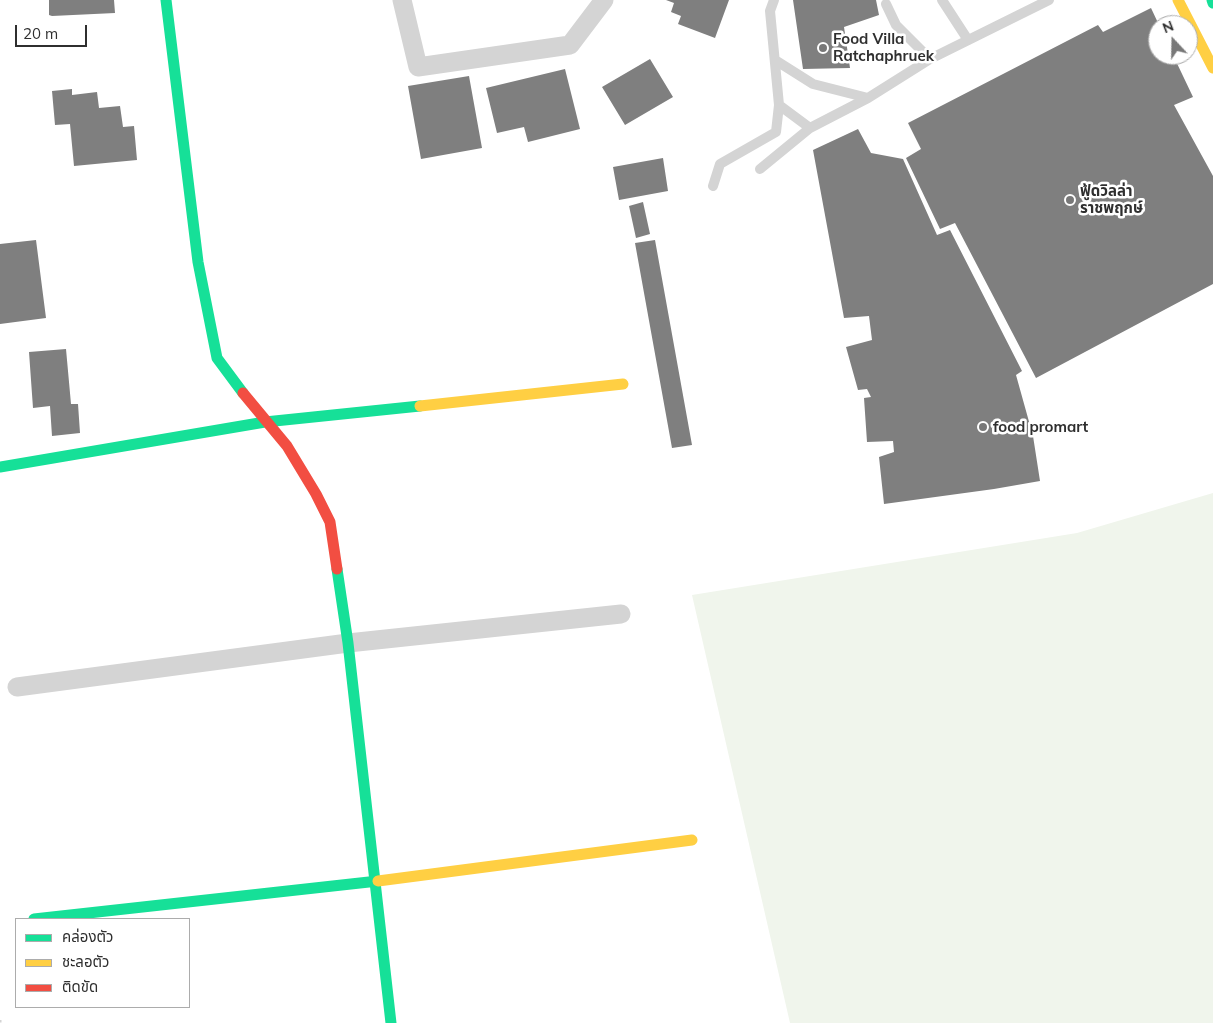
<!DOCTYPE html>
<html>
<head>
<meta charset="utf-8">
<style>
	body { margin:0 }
	#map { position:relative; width:1213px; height:1023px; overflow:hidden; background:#fff; font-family:Mulish,"Noto Sans Thai",sans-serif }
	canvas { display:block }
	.legend { position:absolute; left:15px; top:918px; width:175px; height:90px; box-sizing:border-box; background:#fff; border:1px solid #acacac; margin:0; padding:6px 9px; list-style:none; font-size:15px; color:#2f2f2f }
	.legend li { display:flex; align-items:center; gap:10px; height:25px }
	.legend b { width:25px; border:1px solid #acacac }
	.north { position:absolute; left:1148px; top:15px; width:50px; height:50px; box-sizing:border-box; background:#fff; border:1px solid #acacac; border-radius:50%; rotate:339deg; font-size:14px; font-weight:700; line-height:20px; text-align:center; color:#2f2f2f }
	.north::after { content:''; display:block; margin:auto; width:18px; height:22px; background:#787878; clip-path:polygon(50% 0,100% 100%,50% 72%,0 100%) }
	.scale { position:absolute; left:15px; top:25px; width:72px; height:22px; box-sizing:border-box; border:2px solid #2f2f2f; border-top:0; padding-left:6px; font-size:15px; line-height:18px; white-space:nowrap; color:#2f2f2f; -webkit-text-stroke:4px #fff; paint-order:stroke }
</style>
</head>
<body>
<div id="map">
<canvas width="1213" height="1023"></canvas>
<ul class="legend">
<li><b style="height:6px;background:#16e098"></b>คล่องตัว</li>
<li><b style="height:6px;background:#ffcf43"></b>ชะลอตัว</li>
<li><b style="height:6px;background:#f24e42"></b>ติดขัด</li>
</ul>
<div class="north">N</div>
<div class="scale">20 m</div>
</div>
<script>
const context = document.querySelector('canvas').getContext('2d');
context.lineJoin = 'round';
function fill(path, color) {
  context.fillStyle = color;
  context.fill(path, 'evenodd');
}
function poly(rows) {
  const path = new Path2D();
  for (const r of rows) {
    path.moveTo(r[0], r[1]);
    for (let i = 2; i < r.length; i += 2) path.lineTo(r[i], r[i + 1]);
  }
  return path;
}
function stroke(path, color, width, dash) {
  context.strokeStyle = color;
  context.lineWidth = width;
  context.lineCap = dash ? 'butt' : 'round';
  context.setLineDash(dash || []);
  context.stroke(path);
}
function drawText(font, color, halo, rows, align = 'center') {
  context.font = font + ' Mulish,"Noto Sans Thai",sans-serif';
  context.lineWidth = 5;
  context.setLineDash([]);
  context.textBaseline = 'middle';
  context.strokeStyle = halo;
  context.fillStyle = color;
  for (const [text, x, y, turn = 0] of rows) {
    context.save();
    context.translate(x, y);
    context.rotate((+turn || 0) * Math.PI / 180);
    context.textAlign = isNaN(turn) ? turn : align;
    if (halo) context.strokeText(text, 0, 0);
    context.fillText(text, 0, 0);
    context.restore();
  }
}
const green = poly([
	[1213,493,1213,1023,790,1023,692,595,1077,533]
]);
const building = poly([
	[49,0,114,0,115,13,52,16,49,15],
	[666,0,729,0,715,38,678,24,681,16,671,12,674,3],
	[793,0,876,0,879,15,844,27,850,68,803,69],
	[1151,8,1159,25,1158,55,1173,55,1193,97,1174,105,1213,176,1213,284,1036,378,955,223,940,229,906,158,921,149,908,123,1098,25,1103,32],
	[650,59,673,97,625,125,602,87],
	[565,69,580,129,528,142,524,127,497,133,486,88],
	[469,76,482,148,421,159,408,86],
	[72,89,72,95,97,92,99,108,120,106,123,127,134,126,137,160,74,166,70,124,55,125,52,91],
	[858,129,871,153,903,159,937,235,950,230,1022,371,1016,375,1033,436,1040,481,994,489,884,504,879,457,894,452,893,441,867,442,864,398,871,397,867,389,858,390,846,347,872,340,869,316,844,318,813,150],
	[663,158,668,191,619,200,613,167],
	[643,202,650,234,636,238,629,206],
	[36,240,46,318,0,324,0,244],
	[655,240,692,445,672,448,635,243],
	[66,349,71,404,78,404,80,433,52,436,50,406,33,408,29,352]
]);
const path = poly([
	[0,1020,0,1023]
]);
const lane = poly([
	[942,0,968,40],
	[886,4,896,25,930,59],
	[775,60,813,84,868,98],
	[779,105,810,128],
	[760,169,810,128,868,98,930,59,1049,0],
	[713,186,720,164,776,132,779,105,770,11,774,0]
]);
const street = poly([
	[402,0,418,67,570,45,604,0],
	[17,687,348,643,621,614]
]);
const fast = poly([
	[166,0,198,262,217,358,243,393],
	[1212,0,1213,3],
	[0,467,265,422,420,406],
	[337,569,348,643,391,1023],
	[34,919,378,881]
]);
const slow = poly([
	[1178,0,1213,68],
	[420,406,623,384],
	[378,881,692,840]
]);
const jam = poly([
	[243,393,287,446,316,494,330,522,337,569]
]);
const markers = [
	[823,48,5,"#787878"],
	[1070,200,5,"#787878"],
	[983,427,5,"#787878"]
];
const poiNames = [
	["Food Villa",833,39],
	["Ratchaphruek",833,56],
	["ฟู้ดวิลล่า",1080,191],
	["ราชพฤกษ์",1080,208],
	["food promart",993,427]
];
fill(green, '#f0f5ec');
fill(building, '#7f7f7f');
stroke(path, '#d4d4d4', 3, [2.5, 2.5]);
stroke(lane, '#d4d4d4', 10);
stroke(street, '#d4d4d4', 19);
stroke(fast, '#16e098', 11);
stroke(slow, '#ffcf43', 11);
stroke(jam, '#f24e42', 11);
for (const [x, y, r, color] of markers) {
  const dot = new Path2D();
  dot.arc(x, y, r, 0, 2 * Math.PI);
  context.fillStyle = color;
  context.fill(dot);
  stroke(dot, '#fff', 2);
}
drawText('bold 15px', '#2f2f2f', '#fff', poiNames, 'left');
</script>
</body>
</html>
